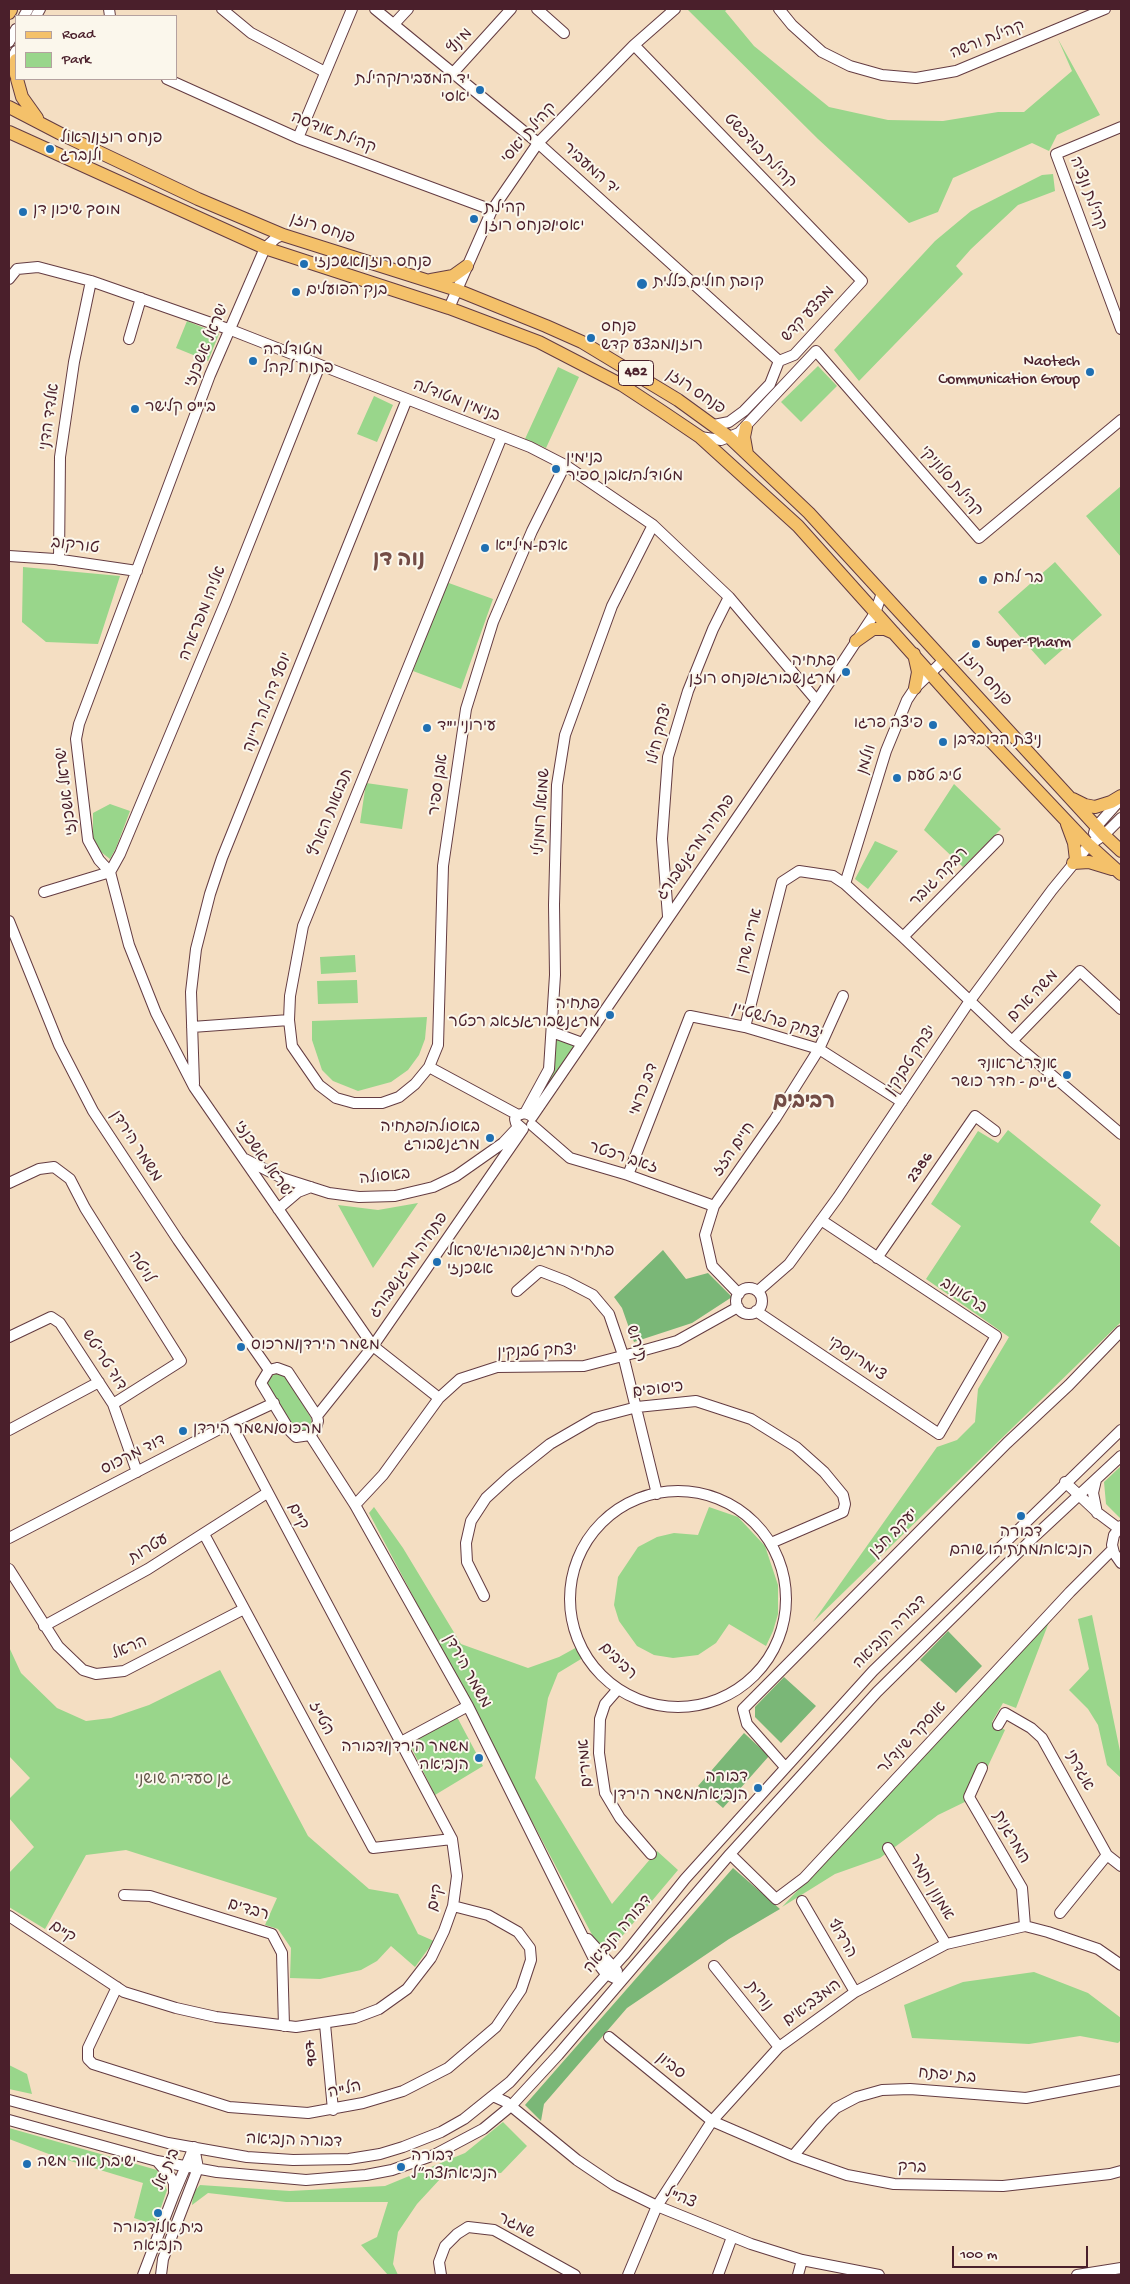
<!DOCTYPE html>
<html>
<head>
<meta charset="utf-8">
<style>
	body { margin:0 }
	#map { position:relative; width:1130px; height:2284px; overflow:hidden; background:#f4dec2; font-family:"Gochi Hand",sans-serif }
	canvas { display:block }
	.frame { position:absolute; inset:0; border:10px solid #4a1f2b; pointer-events:none }
	.legend { position:absolute; left:15px; top:15px; width:162px; height:65px; box-sizing:border-box; background:#fbf7ec; border:1px solid #b4a19f; margin:0; padding:6px 9px; list-style:none; font-size:15px; color:#4a1f2b }
	.legend li { display:flex; align-items:center; gap:10px; height:25px }
	.legend b { width:25px; border:1px solid #b4a19f }
	.scale { position:absolute; left:952px; top:2246px; width:136px; height:22px; box-sizing:border-box; border:2px solid #4a1f2b; border-top:0; padding-left:6px; font-size:15px; line-height:18px; white-space:nowrap; color:#4a1f2b; -webkit-text-stroke:4px #fbf7ec; paint-order:stroke }
</style>
</head>
<body>
<div id="map">
<canvas width="1130" height="2284"></canvas>
<div class="frame"></div>
<ul class="legend">
<li><b style="height:6px;background:#f4c16a"></b>Road</li>
<li><b style="height:14px;background:#99d68b"></b>Park</li>
</ul>
<div class="scale">100 m</div>
</div>
<script>
const context = document.querySelector('canvas').getContext('2d');
context.lineJoin = 'round';
function fill(path, color) {
  context.fillStyle = color;
  context.fill(path, 'evenodd');
}
function poly(rows) {
  const path = new Path2D();
  for (const r of rows) {
    if (r.length === 3) {
      path.moveTo(r[0] + r[2], r[1]);
      path.arc(r[0], r[1], r[2], 0, 2 * Math.PI);
      continue;
    }
    path.moveTo(r[0], r[1]);
    for (let i = 2; i < r.length; i += 2) path.lineTo(r[i], r[i + 1]);
  }
  return path;
}
function stroke(path, color, width, dash) {
  context.strokeStyle = color;
  context.lineWidth = width;
  context.lineCap = dash ? 'butt' : 'round';
  context.setLineDash(dash || []);
  context.stroke(path);
}
function drawText(font, color, halo, rows, align = 'center') {
  context.font = font + ' "Gochi Hand","Playpen Sans Hebrew",sans-serif';
  context.lineWidth = 4;
  context.setLineDash([]);
  context.textBaseline = 'middle';
  context.strokeStyle = halo;
  context.fillStyle = color;
  for (const [text, x, y, turn = 0] of rows) {
    context.save();
    context.translate(x, y);
    context.rotate((+turn || 0) * Math.PI / 180);
    context.textAlign = isNaN(turn) ? turn : align;
    if (halo) context.strokeText(text, 0, 0);
    context.fillText(text, 0, 0);
    context.restore();
  }
}
const green = poly([
	[690,9,728,9,725,11,754,46,829,107,888,120,943,121,998,112,1024,112,1072,71,1058,39,1100,115,1057,135,1049,151,1032,143,953,178,938,212,909,223,818,139,688,10],
	[1053,174,1055,191,1018,205,971,249,956,266,963,274,859,381,834,350,935,241,971,211,1042,175],
	[187,321,219,334,208,361,176,348],
	[818,366,837,386,801,422,781,402],
	[558,367,579,377,546,448,525,439],
	[374,396,393,405,377,442,357,434],
	[1121,486,1121,557,1086,516],
	[1055,562,1102,615,1045,665,998,612],
	[23,567,120,576,98,644,46,642,22,622],
	[446,582,493,599,461,689,413,671],
	[366,783,408,789,402,829,360,823],
	[954,784,1001,829,963,867,924,830],
	[110,804,130,811,116,848,110,859,101,852,93,838,93,813],
	[875,841,898,851,868,889,855,879],
	[355,955,356,972,321,974,320,957],
	[357,980,358,1003,318,1004,317,981],
	[427,1017,425,1039,419,1055,408,1070,391,1082,358,1091,333,1081,322,1070,312,1040,312,1021],
	[556,1038,578,1044,532,1114,528,1112,555,1062],
	[1008,1130,1101,1205,1090,1222,1121,1248,1121,1322,813,1622,937,1447,957,1440,975,1422,978,1389,1009,1337,926,1279,961,1226,931,1204,978,1131,998,1143],
	[418,1203,373,1268,338,1205,378,1210],
	[277,1373,285,1375,311,1418,312,1424,308,1430,301,1431,294,1429,267,1385,270,1377],
	[1121,1466,1121,1518,1120,1518,1106,1504,1104,1482],
	[374,1507,403,1548,461,1644,528,1668,559,1657,579,1646,586,1656,558,1673,548,1698,535,1778,612,1904,657,1851,678,1870,613,1947,598,1946,369,1513],
	[709,1507,738,1517,765,1546,778,1585,778,1614,773,1631,766,1646,729,1624,716,1643,698,1655,673,1658,654,1655,637,1646,619,1621,614,1605,618,1577,638,1547,657,1537,674,1533,698,1535],
	[1092,1615,1121,1756,1121,1778,1107,1765,1098,1725,1088,1709,1069,1690,1089,1669,1078,1619],
	[1049,1622,1016,1708,1003,1703,992,1722,1005,1730,973,1798,938,1815,880,1858,835,1874,782,1907],
	[9,1647,21,1673,57,1708,86,1721,111,1718,149,1705,220,1670,308,1836,369,1889,398,1894,418,1934,434,1941,415,1967,391,1946,377,1961,361,1970,320,1979,290,1978,291,1948,278,1929,265,1925,277,1898,126,1850,86,1855,45,1929,9,1907,9,1873,34,1847,9,1818,9,1799,30,1778,9,1756],
	[456,1715,483,1766,435,1795,409,1743],
	[1034,1972,1088,1993,1121,2018,1121,2040,1118,2043,1080,2036,1029,2044,912,2038,904,2005,963,1982],
	[9,2065,27,2074,32,2094,9,2089],
	[503,2122,527,2146,501,2173,463,2171,441,2178,417,2204,398,2232,393,2264,398,2275,388,2275,361,2245,377,2237,388,2202,286,2202,208,2193,192,2205,193,2193,200,2185,290,2191,385,2186,465,2153],
	[9,2128,157,2170,167,2190,155,2225,134,2218,143,2183,54,2156,9,2139]
]);
const forest = poly([
	[663,1250,686,1279,708,1273,732,1297,692,1323,634,1342,622,1308,614,1297],
	[948,1631,982,1666,956,1693,920,1660],
	[784,1677,816,1706,781,1743,755,1717,755,1707],
	[744,1733,769,1756,723,1808,698,1786],
	[733,1868,780,1909,729,1939,627,2008,544,2104,541,2121,525,2105]
]);
const minor = poly([
	[109,9,110,16],
	[222,9,251,33,325,72],
	[375,9,538,143,779,361],
	[537,9,564,33],
	[779,9,792,25,822,52,850,66,882,75,916,78,956,71,1105,9],
	[24,16,28,9],
	[36,16,40,9],
	[394,24,408,9],
	[9,42,16,29],
	[634,45,862,281,794,355,779,361],
	[9,64,16,51],
	[453,73,511,9],
	[167,79,298,138,492,210],
	[1121,127,1056,154,1121,329],
	[298,138,352,9],
	[283,235,276,238,265,248,210,375,79,724,76,739,88,840,99,860,110,872,129,945,156,1013,194,1087,373,1346,439,1398],
	[9,279,17,269,38,267,91,281,231,330,407,399,530,447,565,465,653,525,729,597,817,701],
	[449,308,492,210,538,143,634,45,675,9],
	[129,339,141,298],
	[714,425,729,422,744,411,770,384,779,361],
	[502,436,303,926,290,996,289,1020,292,1046,319,1085,336,1098,354,1103,382,1103,399,1097,415,1084,429,1067,438,1045,443,866,466,709,493,622,532,531,565,465],
	[700,437,721,440,739,433,816,351,979,538,1121,420],
	[9,556,55,559,137,571],
	[59,560,60,457,74,362,91,281],
	[1094,833,1096,827,1121,799],
	[110,872,120,854,226,601,320,365],
	[845,884,886,751,907,700,915,688,944,660],
	[44,892,110,872],
	[668,916,662,839,668,757,688,691,713,629,729,597],
	[9,921,59,1045,93,1111,178,1240,269,1370],
	[903,937,998,840],
	[192,1027,289,1020],
	[745,1027,782,882,799,871,833,876,845,884,903,937,1012,1041,1121,1134],
	[552,1032,582,1043],
	[1012,1041,1080,971,1121,1009],
	[429,1067,518,1115,525,1113,530,1115],
	[194,1084,191,992,196,949,210,894,222,858,407,399],
	[525,1113,549,1069,555,975,554,905,557,785,565,735,612,606,653,525],
	[518,1115,515,1119,516,1123,523,1129],
	[532,1117,817,701,875,613,882,593],
	[532,1125,570,1158,628,1175,714,1206],
	[245,1159,282,1178,329,1193,359,1197,395,1196,433,1187,456,1176,503,1143,518,1127],
	[628,1175,690,1016,745,1027,819,1049,902,1102],
	[9,1183,39,1169,54,1167,70,1179,85,1208,181,1361,113,1404],
	[278,1209,298,1192,311,1187],
	[877,1258,975,1116,995,1131],
	[749,1301,13],
	[517,1291,540,1271,566,1281,593,1295,609,1314,623,1355,657,1494],
	[758,1291,789,1264,838,1197,969,1002,1052,890,1089,845,1104,835,1121,818],
	[739,1294,712,1266,705,1235,714,1206,775,1119,819,1049,843,996],
	[756,1311,939,1434,996,1336,821,1220],
	[9,1337,51,1317,60,1323,113,1404,137,1472],
	[277,1368,288,1372,317,1416,318,1421,316,1428,310,1435,296,1437,290,1431,261,1383,269,1370,277,1368],
	[317,1416,373,1346,523,1129],
	[9,1430,99,1382],
	[310,1435,355,1505,468,1706,593,1957,606,1974,621,1981],
	[1096,1480,1093,1493,1097,1513],
	[1065,1482,1098,1513,1118,1528],
	[678,1599,108],
	[355,1505,383,1475,439,1398,460,1379,497,1367,584,1366,634,1353,677,1341,738,1307],
	[1121,1526,1114,1535,1112,1545,1114,1553,1121,1563],
	[204,1534,373,1848,452,1839],
	[9,1538,231,1423,274,1403],
	[9,1569,58,1646,83,1670,96,1674,124,1671,244,1609],
	[484,1596,467,1562,466,1543,471,1521,486,1498,510,1476,550,1444,595,1418,637,1407,696,1401,751,1419,796,1447,824,1472,843,1495,845,1504,843,1512,771,1543],
	[44,1626,148,1569,267,1493],
	[618,1689,605,1704,600,1719,599,1753,605,1793,620,1818,651,1854],
	[998,1725,1005,1713,1031,1728,1042,1738,1107,1855,1121,1866],
	[401,1742,468,1706],
	[785,1767,747,1724,743,1709,1007,1443,1069,1385,1121,1331],
	[982,1768,969,1797,1022,1888,1025,1926],
	[888,1848,946,1944],
	[730,1854,776,1899,804,1878,1070,1592,1113,1549],
	[124,1895,150,1896,272,1934,282,1953,284,2026],
	[802,1901,855,1992],
	[1060,1913,1107,1855],
	[9,1916,124,1992,176,2008,216,2017,296,2027,355,2018,379,2009,407,1989,431,1958,444,1931,453,1906,457,1876,452,1839,231,1423],
	[588,1939,617,1971],
	[714,1966,779,2047],
	[117,1987,88,2048,88,2059,93,2064,229,2107,308,2113,363,2103,403,2091,448,2068,496,2027,521,1990,531,1960,530,1948,518,1932,488,1915,453,1906],
	[325,2024,333,2110],
	[609,2037,712,2121,793,2156,847,2175,894,2184,1003,2186,1110,2174,1121,2171],
	[495,2097,506,2102,577,2160,614,2185,657,2206,751,2244,802,2260,879,2275],
	[9,2100,168,2143,247,2157,293,2160,349,2159,380,2154,403,2147,441,2132,464,2119,510,2082,625,1954,685,1879,873,1671,1121,1430],
	[9,2120,157,2161,217,2172,306,2180,366,2175,392,2170,434,2155,483,2129,511,2106,558,2055,730,1854,877,1692,1035,1536,1121,1456],
	[793,2156,822,2122,836,2108,857,2097,882,2090,910,2089,1026,2098,1121,2080],
	[157,2161,170,2176,174,2183,174,2192],
	[143,2275,174,2194,194,2147],
	[161,2275,163,2259,198,2168,194,2147],
	[441,2275,439,2262,445,2246,457,2234,468,2227,494,2230,575,2275],
	[628,2275,657,2206,712,2121,779,2047,855,1992,946,1944,1025,1926,1048,1932,1098,1949,1121,1965],
	[718,2275,732,2237],
	[798,2275,802,2260],
	[1077,2275,1121,2268]
]);
const major = poly([
	[9,13,11,10],
	[16,60,16,75],
	[17,79,22,97,37,118],
	[9,107,61,134,198,199,283,235,457,290,546,326,582,342,678,400,729,437,809,513,1104,835,1121,851],
	[9,132,265,248,449,308,539,342,622,385,663,412,700,437,798,526,986,736,1089,845,1121,874],
	[431,280,453,276,467,266],
	[746,427,744,437,747,454],
	[856,641,873,629,885,629,894,633],
	[914,654,918,672,915,688],
	[1073,799,1085,805,1095,807,1111,802,1121,796],
	[1067,824,1074,843,1076,860],
	[1073,863,1089,862,1112,869]
]);
const markers = [
	[480,90,5,"#1f6fb2"],
	[50,149,5,"#1f6fb2"],
	[23,212,5,"#1f6fb2"],
	[474,219,5,"#1f6fb2"],
	[304,264,5,"#1f6fb2"],
	[642,284,6,"#1f6fb2"],
	[296,292,5,"#1f6fb2"],
	[591,338,5,"#1f6fb2"],
	[253,361,5,"#1f6fb2"],
	[1090,372,5,"#1f6fb2"],
	[135,409,5,"#1f6fb2"],
	[556,469,5,"#1f6fb2"],
	[485,548,5,"#1f6fb2"],
	[983,580,5,"#1f6fb2"],
	[976,644,5,"#1f6fb2"],
	[846,672,5,"#1f6fb2"],
	[933,725,5,"#1f6fb2"],
	[427,728,5,"#1f6fb2"],
	[943,742,5,"#1f6fb2"],
	[897,778,5,"#1f6fb2"],
	[610,1015,5,"#1f6fb2"],
	[1067,1075,5,"#1f6fb2"],
	[490,1138,5,"#1f6fb2"],
	[437,1262,5,"#1f6fb2"],
	[241,1347,5,"#1f6fb2"],
	[183,1431,5,"#1f6fb2"],
	[1021,1516,5,"#1f6fb2"],
	[479,1758,5,"#1f6fb2"],
	[758,1788,5,"#1f6fb2"],
	[27,2164,5,"#1f6fb2"],
	[401,2167,5,"#1f6fb2"],
	[158,2213,5,"#1f6fb2"]
];
const shields = [
	[636,373,35]
];
const shieldNames = [
	["482",636,373]
];
const streetNames = [
	["קהילת ורשה",988,41,-22],
	["מינץ",461,42,-48],
	["קהילת אודסה",333,134,21],
	["קהילת יאסי",530,134,-49],
	["קהילת בודפשט",759,152,46],
	["יד המעביר",590,170,42],
	["קהילת ונציה",1087,194,69],
	["פנחס רוזן",322,230,18],
	["מבצע קדש",809,315,-47],
	["ישראל אשכנזי",208,346,-67],
	["פנחס רוזן",695,393,34],
	["בנימין מטודלה",456,402,21],
	["אלדד הדני",51,417,-82],
	["קהילת סלוניקי",950,482,49],
	["טורקוב",75,547,7],
	["אליהו מפרארה",204,614,-68],
	["פנחס רוזן",985,680,47],
	["יוסף דה לה ריינה",269,703,-68],
	["יצחק חילו",661,734,-76],
	["וולמן",868,760,-72],
	["אבן ספיר",440,785,-82],
	["ישראל אשכנזי",68,791,-97],
	["שמואל רומנילי",543,812,-86],
	["תבואות הארץ",332,813,-68],
	["פתחיה מרגנשבורג",697,848,-55],
	["רבקה גובר",940,878,-46],
	["אריה שרון",751,941,-76],
	["משה ארם",1034,997,-46],
	["יצחק פרלשטיין",777,1023,17],
	["יצחק טבנקין",912,1061,-56],
	["דב כרמי",645,1090,-69],
	["משמר הירדן",135,1147,57],
	["חיים הזז",735,1150,-55],
	["זאב רכטר",623,1159,18],
	["ישראל אשכנזי",262,1160,55],
	["2386",921,1168,-55],
	["באסולה",385,1178,-6],
	["פתחיה מרגנשבורג",410,1266,-55],
	["לויטה",140,1268,58],
	["ברטונוב",963,1297,33],
	["תירוש",635,1344,72],
	["יצחק טבנקין",537,1353,-2],
	["צ'מרינסקי",856,1360,34],
	["דוד טריטש",103,1361,57],
	["כיסופים",658,1391,-7],
	["דוד מרכוס",134,1456,-27],
	["ק\"ם",297,1517,62],
	["יעקב חזן",895,1534,-45],
	["עטרות",149,1550,-31],
	["דבורה הנביאה",891,1633,-45],
	["הראל",130,1649,-23],
	["רביבים",617,1662,45],
	["משמר הירדן",466,1672,61],
	["הט\"ז",320,1719,62],
	["אוסקר שינדלר",913,1739,-47],
	["אמירים",587,1763,-95],
	["אגדתי",1078,1771,61],
	["המרגנית",1010,1838,60],
	["אמנון ותמר",930,1888,59],
	["ק\"ם",437,1898,-78],
	["רבדים",248,1911,17],
	["ק\"ם",62,1933,33],
	["דבורה הנביאה",619,1935,-50],
	["הרדוף",841,1939,60],
	["נורית",758,1997,51],
	["המצביאים",813,2004,-36],
	["907",312,2053,-95],
	["סביון",670,2067,39],
	["בת יפתח",947,2077,5],
	["הל\"ה",345,2091,-12],
	["דבורה הנביאה",294,2142,2],
	["ברק",912,2169,2],
	["בית אל",168,2170,-67],
	["צה\"ל",680,2199,23],
	["שמגר",516,2227,26]
];
const poiNames = [
	["יד המעביר/קהילת",470,81,"right"],
	["יאסי",470,99,"right"],
	["פנחס רוזן/ראול",60,140],
	["ולנברג",60,158],
	["קהילת",484,210],
	["יאסי/פנחס רוזן",484,228],
	["מוסך שיכון דן",33,212],
	["פנחס רוזן/אשכנזי",314,264],
	["קופת חולים כללית",653,284],
	["בנק הפועלים",306,292],
	["פנחס",601,329],
	["רוזן/מבצע קדש",601,347],
	["מטודלרה",263,352],
	["פתוח לקהל",263,370],
	["Naotech",1080,363,"right"],
	["Communication Group",1080,381,"right"],
	["בי\"ס קלישר",145,409],
	["בנימין",566,460],
	["מטודלה/אבן ספיר",566,478],
	["אדם-מיל\"א",495,548],
	["בר לחם",993,580],
	["Super-Pharm",986,644],
	["פתחיה",836,663,"right"],
	["מרגנשבורג/פנחס רוזן",836,681,"right"],
	["פיצה פרגו",923,725,"right"],
	["עירוני י\"ד",437,728],
	["ניצת הדובדבן",953,742],
	["טיב טעם",907,778],
	["פתחיה",600,1006,"right"],
	["מרגנשבורג/זאב רכטר",600,1024,"right"],
	["אנדרגראונד",1057,1066,"right"],
	["ג'ים - חדר כושר",1057,1084,"right"],
	["באסולה/פתחיה",480,1129,"right"],
	["מרגנשבורג",480,1147,"right"],
	["פתחיה מרגנשבורג/ישראל",447,1253],
	["אשכנזי",447,1271],
	["משמר הירדן/מרכוס",251,1347],
	["מרכוס/משמר הירדן",193,1431],
	["דבורה",1021,1534,"center"],
	["הנביאה/מתתיהו שוהם",1021,1552,"center"],
	["משמר הירדן/דבורה",469,1749,"right"],
	["הנביאה",469,1767,"right"],
	["דבורה",748,1779,"right"],
	["הנביאה/משמר הירדן",748,1797,"right"],
	["דבורה",411,2158],
	["הנביאה/צה״ל",411,2176],
	["ישיבת אור משה",37,2164],
	["בית אל/דבורה",158,2230,"center"],
	["הנביאה",158,2248,"center"]
];
const parkNames = [
	["גן סעדיה שושני",183,1781]
];
const districtNames = [
	["נוה דן",399,562],
	["רביבים",804,1104]
];
fill(green, '#99d68b');
fill(forest, '#7ab777');
stroke(minor, '#643c42', 12);
stroke(major, '#643c42', 14);
stroke(minor, '#fff', 10);
stroke(major, '#f4c16a', 12);
for (const [x, y, r, color] of markers) {
  const dot = new Path2D();
  dot.arc(x, y, r, 0, 2 * Math.PI);
  context.fillStyle = color;
  context.fill(dot);
  stroke(dot, '#fbf7ec', 2);
}
for (const [x, y, w] of shields) {
  const box = new Path2D();
  box.roundRect(x - w / 2, y - 12.5, w, 25, 4);
  context.fillStyle = '#fbf7ec';
  context.fill(box);
  stroke(box, '#4a1f2b', 1);
}
drawText('bold 15px', '#4a1f2b', null, shieldNames);
drawText('16px', '#4a1f2b', '#fbf7ec', streetNames);
drawText('16px', '#4a1f2b', '#fbf7ec', poiNames, 'left');
drawText('16px', '#625648', '#fbf7ec', parkNames);
drawText('bold 21px', '#734c46', '#fbf7ec', districtNames);
</script>
</body>
</html>
